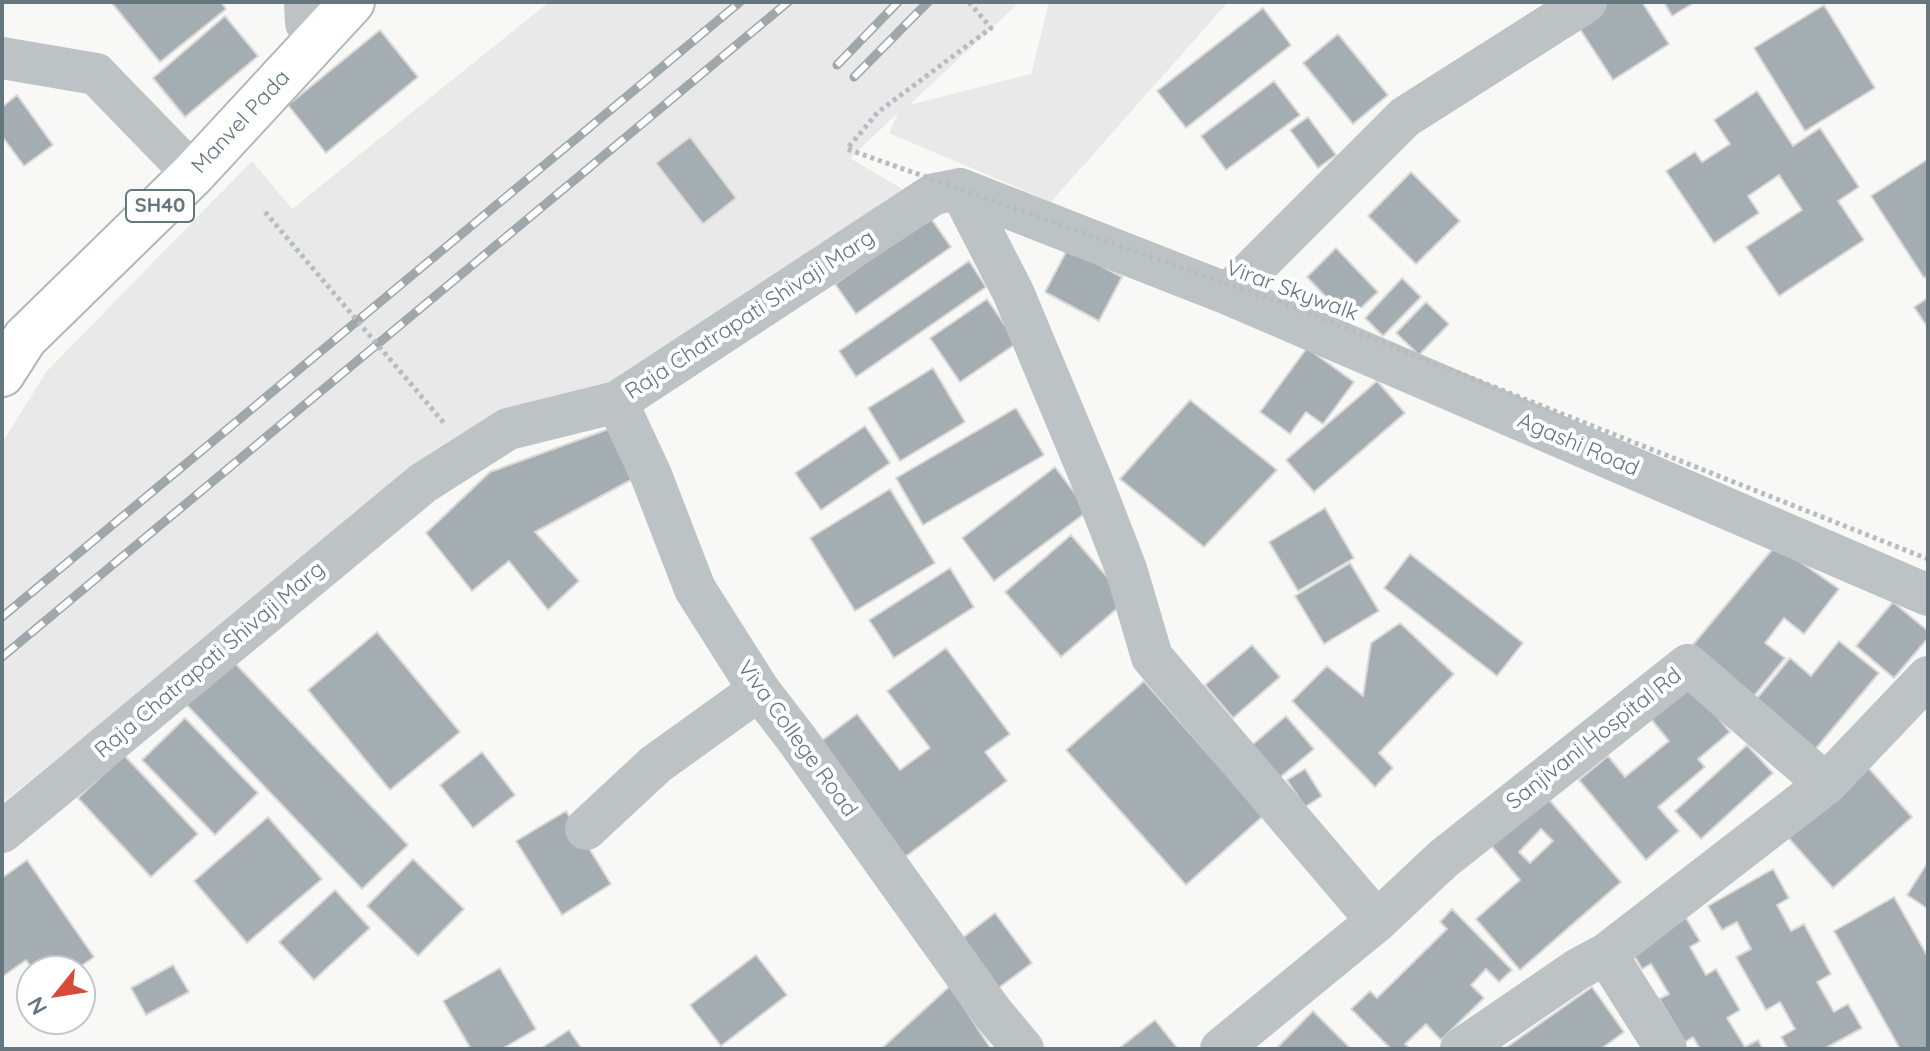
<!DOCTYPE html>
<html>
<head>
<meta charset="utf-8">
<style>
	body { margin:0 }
	#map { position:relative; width:1930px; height:1051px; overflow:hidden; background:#f8f8f6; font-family:Quicksand,sans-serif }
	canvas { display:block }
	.frame { position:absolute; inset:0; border:4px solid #65767e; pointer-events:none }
	.north { position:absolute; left:16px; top:955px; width:80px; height:80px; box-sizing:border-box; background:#fff; border:2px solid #c1c8cb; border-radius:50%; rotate:240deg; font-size:22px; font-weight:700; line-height:32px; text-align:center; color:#65767e }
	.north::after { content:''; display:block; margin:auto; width:28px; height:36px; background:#d54b38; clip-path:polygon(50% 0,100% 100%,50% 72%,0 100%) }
</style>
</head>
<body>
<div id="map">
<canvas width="1930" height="1051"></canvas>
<div class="frame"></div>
<div class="north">N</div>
</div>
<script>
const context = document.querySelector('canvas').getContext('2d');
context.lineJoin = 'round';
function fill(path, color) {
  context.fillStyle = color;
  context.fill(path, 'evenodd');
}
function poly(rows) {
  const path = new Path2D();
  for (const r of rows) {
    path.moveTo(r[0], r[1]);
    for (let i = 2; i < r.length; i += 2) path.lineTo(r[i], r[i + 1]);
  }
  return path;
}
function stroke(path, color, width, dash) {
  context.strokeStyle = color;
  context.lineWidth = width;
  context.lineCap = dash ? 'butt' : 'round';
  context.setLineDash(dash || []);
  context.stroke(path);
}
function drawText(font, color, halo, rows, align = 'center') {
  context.font = font + ' Quicksand,sans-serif';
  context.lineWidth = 8;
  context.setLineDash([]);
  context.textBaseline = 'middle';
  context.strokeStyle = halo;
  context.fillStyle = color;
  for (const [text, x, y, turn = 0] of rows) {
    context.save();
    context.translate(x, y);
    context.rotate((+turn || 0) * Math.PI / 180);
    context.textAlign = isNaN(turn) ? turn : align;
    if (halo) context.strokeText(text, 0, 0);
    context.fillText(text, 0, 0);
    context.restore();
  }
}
const built = poly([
	[549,2,1020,2,909,105,1031,74,1049,2,1228,2,1051,202,889,133,898,113,850,158,907,192,618,382,276,583,2,803,2,443,47,371,252,161,292,209]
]);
const building = poly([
	[111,2,221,2,226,9,160,62,111,2],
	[1609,2,1642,2,1669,44,1613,80,1576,23,1609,2],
	[1664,2,1695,2,1672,16,1664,2],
	[1824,5,1875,88,1805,131,1754,48,1824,5],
	[1263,8,1291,45,1186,128,1157,91,1263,8],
	[225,16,258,56,185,117,153,78,225,16],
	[380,30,418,77,326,153,288,105,380,30],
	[1338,34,1388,95,1353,124,1303,63,1338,34],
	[1274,81,1300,115,1226,170,1201,136,1274,81],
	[1757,91,1793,146,1820,128,1859,187,1838,201,1864,240,1779,296,1746,247,1802,210,1779,175,1748,196,1759,213,1714,243,1666,171,1695,152,1702,162,1730,144,1714,120,1757,91],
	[17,95,53,145,24,166,2,136,2,107,17,95],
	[1308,117,1336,155,1318,168,1290,130,1308,117],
	[690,137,736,198,703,224,656,163,690,137],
	[1928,159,1928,275,1924,278,1871,196,1928,159],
	[1411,172,1460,221,1416,264,1368,216,1411,172],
	[930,217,951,247,856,314,835,284,930,217],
	[1068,248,1122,277,1099,321,1045,292,1068,248],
	[1336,248,1378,292,1348,320,1307,277,1336,248],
	[969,261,986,287,856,377,839,351,969,261],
	[1402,278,1421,297,1383,336,1365,318,1402,278],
	[1928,298,1928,328,1914,307,1928,298],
	[987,299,1017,343,960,382,930,338,987,299],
	[1426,302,1449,324,1419,355,1396,333,1426,302],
	[1307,348,1354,382,1323,424,1306,412,1290,434,1260,412,1307,348],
	[933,368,965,422,900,461,868,408,933,368],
	[1377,381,1405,413,1314,492,1286,460,1377,381],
	[1190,400,1277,470,1204,547,1120,479,1190,400],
	[1016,408,1044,455,923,525,896,478,1016,408],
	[617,426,640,475,535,532,579,581,548,610,509,561,472,591,426,533,490,472,617,426],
	[865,426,890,463,821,510,795,473,865,426],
	[1055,467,1088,511,994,581,962,538,1055,467],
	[890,489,935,563,855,611,810,538,890,489],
	[1325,508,1354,558,1298,591,1269,542,1325,508],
	[1071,535,1127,600,1061,657,1005,592,1071,535],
	[1776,545,1839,589,1804,634,1784,618,1765,643,1785,658,1745,707,1687,652,1776,545],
	[1410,554,1523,643,1497,676,1384,588,1410,554],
	[1350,563,1379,611,1324,644,1295,596,1350,563],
	[950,568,974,607,894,658,869,620,950,568],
	[1893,602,1928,631,1928,638,1894,678,1856,646,1893,602],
	[1400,623,1454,674,1379,753,1393,768,1375,787,1292,701,1327,666,1363,696,1371,643,1400,623],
	[377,632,460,732,390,790,308,690,377,632],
	[1839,641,1879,673,1808,758,1749,708,1790,658,1811,676,1839,641],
	[1252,645,1280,677,1233,718,1205,685,1252,645],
	[946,648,1010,734,985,752,1007,781,897,863,812,748,857,714,900,770,930,748,887,691,946,648],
	[229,657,408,845,362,889,183,701,229,657],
	[1144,681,1263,816,1186,885,1066,750,1144,681],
	[1691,685,1730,732,1698,759,1705,767,1658,807,1679,831,1646,860,1579,780,1608,756,1625,777,1669,741,1651,719,1691,685],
	[1286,716,1314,749,1271,785,1244,752,1286,716],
	[185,718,258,793,215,835,142,760,185,718],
	[1747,745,1773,773,1701,839,1675,811,1747,745],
	[482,752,515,795,473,828,440,785,482,752],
	[124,755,198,834,151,877,78,798,124,755],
	[1864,763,1912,817,1833,888,1785,834,1864,763],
	[1305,769,1322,796,1305,807,1287,780,1305,769],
	[1544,794,1621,882,1520,970,1476,919,1520,880,1489,843,1544,794],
	[1541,829,1553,841,1530,863,1519,852,1541,829],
	[566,811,611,884,562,915,516,841,566,811],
	[268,817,322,879,247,943,194,881,268,817],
	[413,859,464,909,418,956,367,906,413,859],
	[27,860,94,957,74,971,34,971,26,960,2,977,2,878,27,860],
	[1928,862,1928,909,1907,895,1928,862],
	[1773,869,1789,898,1777,905,1791,931,1804,924,1831,974,1817,982,1834,1012,1848,1004,1862,1028,1824,1049,1788,1049,1781,1037,1795,1029,1780,1002,1766,1010,1736,957,1751,949,1737,922,1722,930,1708,906,1773,869],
	[335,890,370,928,314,980,279,942,335,890],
	[1894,897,1928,957,1928,1049,1900,1049,1834,931,1894,897],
	[1452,909,1512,970,1499,982,1486,969,1471,985,1484,998,1441,1040,1426,1024,1405,1044,1410,1049,1391,1049,1351,1009,1370,991,1377,998,1447,929,1440,922,1452,909],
	[995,913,1032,963,989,995,952,946,995,913],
	[1686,918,1700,941,1690,947,1706,975,1716,969,1740,1010,1727,1018,1745,1047,1758,1040,1763,1049,1700,1049,1693,1037,1685,1042,1659,999,1669,994,1651,964,1642,969,1631,950,1686,918],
	[756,955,787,995,721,1046,690,1005,756,955],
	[173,965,189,992,146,1015,131,988,173,965],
	[500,968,536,1029,502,1049,471,1049,443,1001,500,968],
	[950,986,991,1049,881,1049,950,986],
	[1592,987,1624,1032,1601,1049,1504,1049,1592,987],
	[1313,1011,1351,1049,1276,1049,1313,1011],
	[1155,1020,1178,1049,1118,1049,1155,1020],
	[569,1030,582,1049,540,1049,569,1030]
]);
const minor = poly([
	[305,2,306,23,319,39],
	[2,58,96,74,193,174],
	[960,189,1013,292,1090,476,1126,569,1152,657,1377,921,1443,859,1688,665,1826,784],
	[1228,294,1405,117,1586,2],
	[617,402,651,475,695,589,759,690,796,738,992,1012,1023,1049],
	[586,829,656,764,759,690],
	[2,832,423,483,508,429,617,402,934,194,960,189,1228,294,1928,595],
	[1606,954,1666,1049],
	[1221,1049,1377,921],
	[1461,1049,1578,969,1606,954,1826,784,1928,677]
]);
const major = poly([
	[2,374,25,338,193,174,352,2]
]);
const rail = poly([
	[837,65,898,2],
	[854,77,928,2],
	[2,617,740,2],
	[2,657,788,2]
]);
const pathBridge = poly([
	[969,2,991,28,878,112,847,149,1295,308,1928,559],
	[265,212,444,423]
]);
const shields = [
	[160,206,68]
];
const shieldNames = [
	["SH40",160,206]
];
const streetNames = [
	["Manvel Pada",241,122,-47],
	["Virar Skywalk",1292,291,20],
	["Raja Chatrapati Shivaji Marg",750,315,-33],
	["Agashi Road",1578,445,23],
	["Raja Chatrapati Shivaji Marg",210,660,-40],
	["Viva College Road",797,739,54],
	["Sanjivani Hospital Rd",1594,739,-38]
];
fill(built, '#e9e9e9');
fill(building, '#a4aeb2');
stroke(building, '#dad9d8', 2);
stroke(major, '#b1b7ba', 48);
stroke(minor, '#bdc2c5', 42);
stroke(major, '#fff', 44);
stroke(rail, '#9fa7ab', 9);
stroke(rail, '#fff', 6, [18]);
stroke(pathBridge, '#b8bcbe', 5, [4, 4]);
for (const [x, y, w] of shields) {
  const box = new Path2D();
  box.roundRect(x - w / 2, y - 16, w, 32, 6);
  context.fillStyle = '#fff';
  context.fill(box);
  stroke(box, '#65767e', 2);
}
drawText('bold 20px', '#65767e', null, shieldNames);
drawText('22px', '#65767e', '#fff', streetNames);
</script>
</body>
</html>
